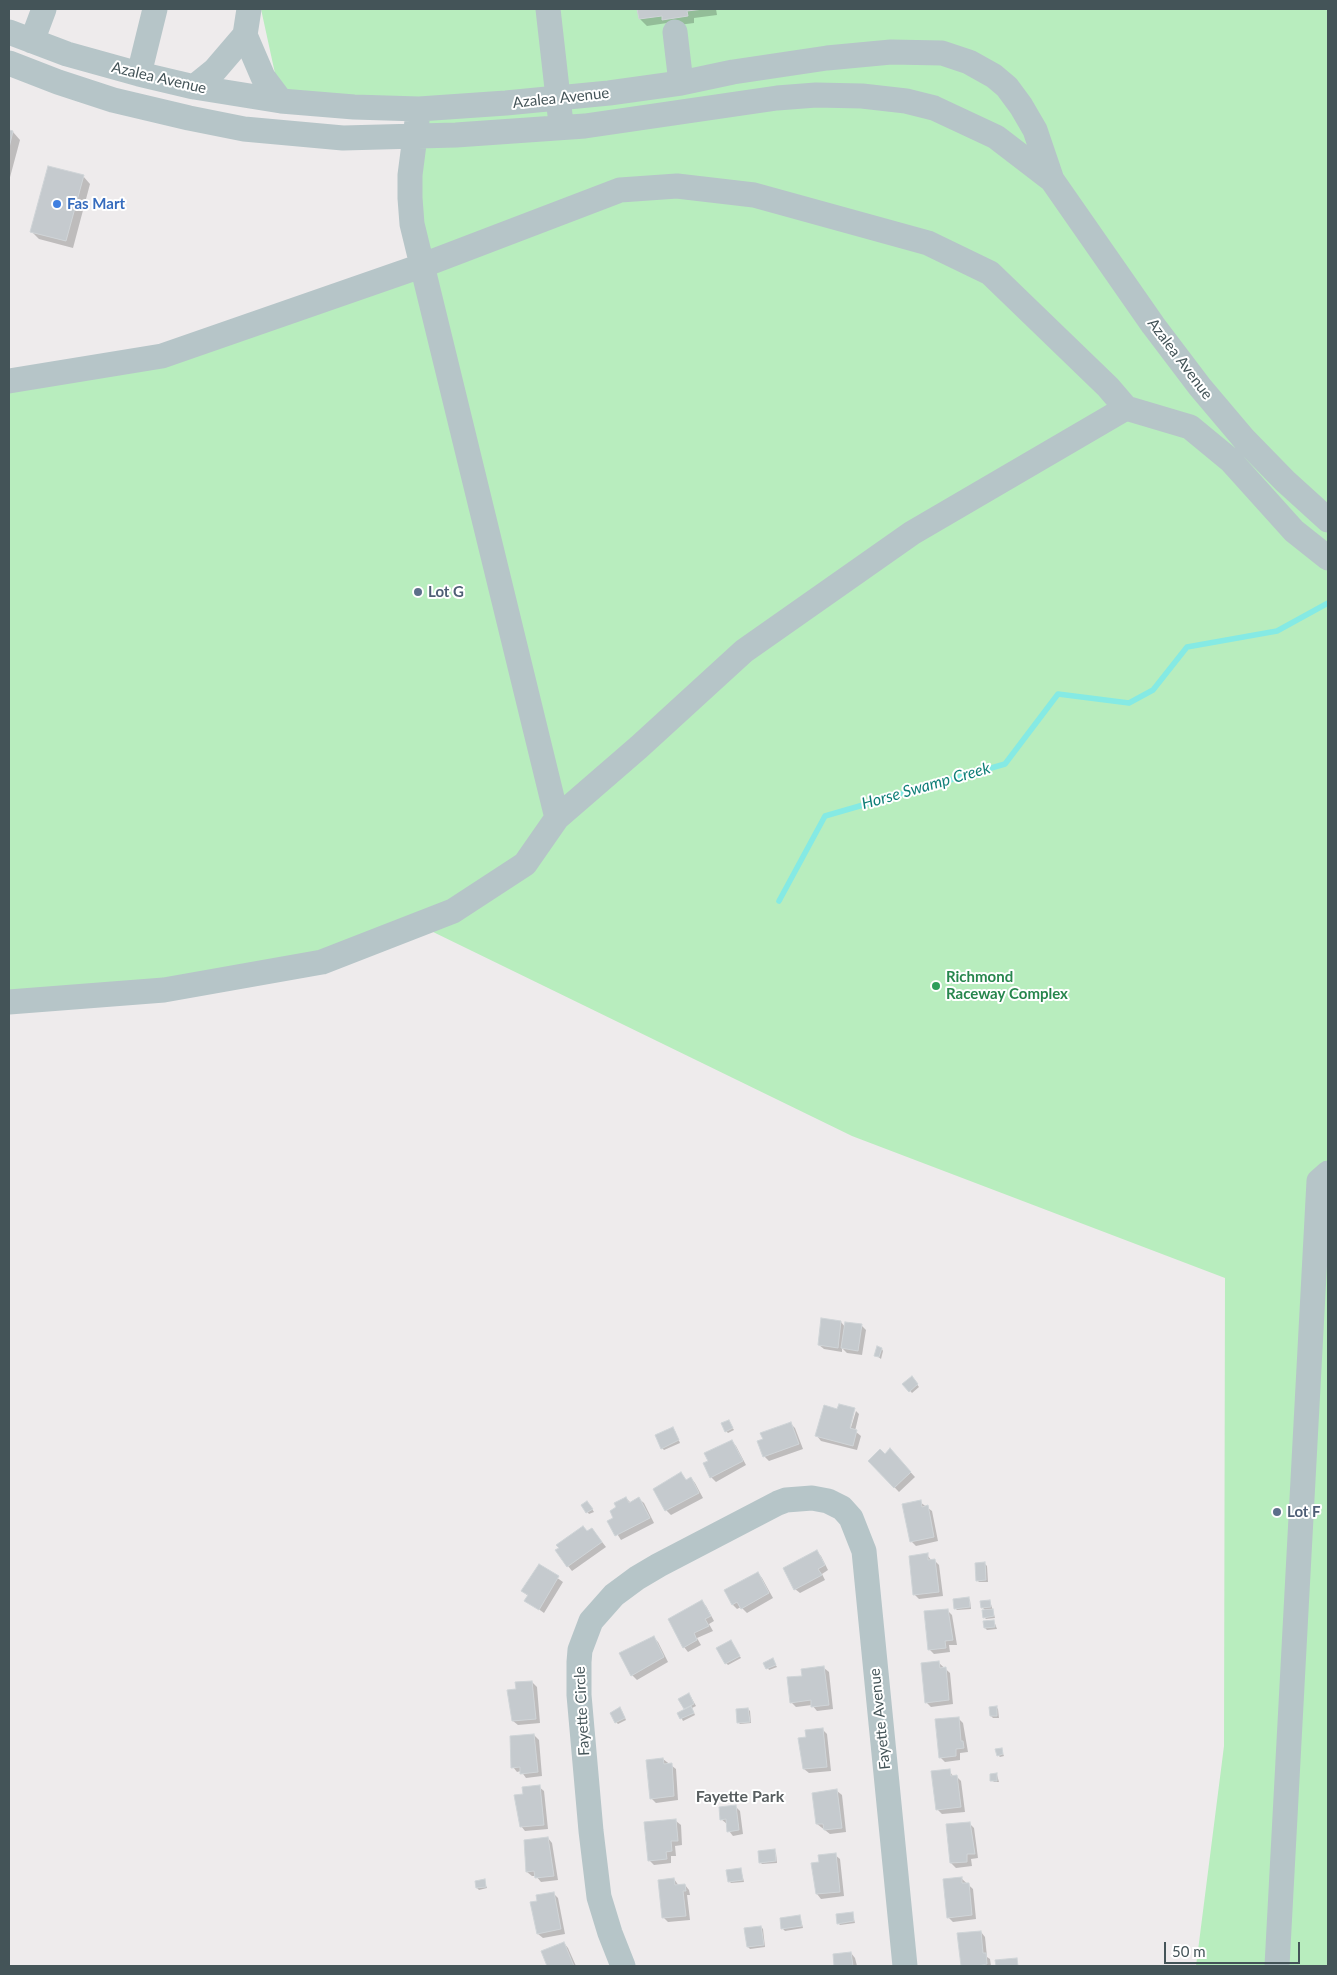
<!DOCTYPE html>
<html>
<head>
<meta charset="utf-8">
<style>
	body { margin:0 }
	#map { position:relative; width:1337px; height:1975px; overflow:hidden; background:#eeebec; font-family:Lato,sans-serif }
	canvas { display:block }
	.frame { position:absolute; inset:0; border:10px solid #445458; pointer-events:none }
	.scale { position:absolute; left:1164px; top:1942px; width:136px; height:22px; box-sizing:border-box; border:2px solid #445458; border-top:0; padding-left:6px; font-size:15px; line-height:18px; white-space:nowrap; color:#445458; -webkit-text-stroke:4px #fff; paint-order:stroke }
</style>
</head>
<body>
<div id="map">
<canvas width="1337" height="1975"></canvas>
<div class="frame"></div>
<div class="scale">50 m</div>
</div>
<script>
const context = document.querySelector('canvas').getContext('2d');
context.lineJoin = 'round';
function fill(path, color) {
  context.fillStyle = color;
  context.fill(path, 'evenodd');
}
function poly(rows) {
  const path = new Path2D();
  for (const r of rows) {
    path.moveTo(r[0], r[1]);
    for (let i = 2; i < r.length; i += 2) path.lineTo(r[i], r[i + 1]);
  }
  return path;
}
function stroke(path, color, width, dash) {
  context.strokeStyle = color;
  context.lineWidth = width;
  context.lineCap = dash ? 'butt' : 'round';
  context.setLineDash(dash || []);
  context.stroke(path);
}
function drawText(font, color, halo, rows, align = 'center') {
  context.font = font + ' Lato,sans-serif';
  context.lineWidth = 4;
  context.setLineDash([]);
  context.textBaseline = 'middle';
  context.strokeStyle = halo;
  context.fillStyle = color;
  for (const [text, x, y, turn = 0] of rows) {
    context.save();
    context.translate(x, y);
    context.rotate((+turn || 0) * Math.PI / 180);
    context.textAlign = isNaN(turn) ? turn : align;
    if (halo) context.strokeText(text, 0, 0);
    context.fillText(text, 0, 0);
    context.restore();
  }
}
const green = poly([
	[261,9,1328,9,1328,1966,1196,1966,1224,1746,1225,1278,852,1136,429,930,208,975,9,999,9,377,64,373,421,266,419,109,281,101]
]);
const shadow = poly([
	[639,9,716,9,717,15,694,18,694,23,671,26,667,23,647,26,640,19],
	[9,131,13,132,20,140,9,181],
	[83,176,90,184,73,248,39,239,32,232],
	[841,1322,845,1327,862,1326,866,1330,862,1355,847,1353,842,1348,842,1352,824,1349,819,1345],
	[882,1349,883,1351,881,1359,876,1355],
	[912,1378,919,1387,912,1393,904,1384],
	[838,1410,856,1411,853,1411,847,1434,849,1434,856,1411,859,1414,855,1431,861,1436,857,1450,821,1441,817,1436],
	[729,1422,734,1430,728,1433,726,1431],
	[790,1423,795,1428,803,1449,769,1461,764,1456],
	[675,1431,680,1443,664,1450,662,1448],
	[732,1442,736,1446,746,1465,716,1482,711,1477,710,1461],
	[895,1455,915,1477,899,1492,869,1461],
	[681,1474,687,1481,691,1478,695,1483,703,1498,671,1515,666,1510],
	[626,1498,631,1503,639,1499,644,1503,654,1523,621,1540,609,1521,615,1518,618,1508],
	[920,1502,932,1511,938,1541,916,1546,911,1541],
	[589,1504,594,1512,589,1514,582,1505],
	[592,1529,606,1547,572,1571,568,1566],
	[816,1551,821,1556,828,1570,822,1574,825,1580,800,1593,795,1589],
	[927,1555,932,1561,935,1561,939,1565,943,1596,919,1599,914,1594],
	[985,1564,987,1566,988,1582,979,1582,977,1580],
	[539,1565,563,1582,544,1613,526,1600,528,1596,522,1591],
	[758,1573,762,1578,773,1598,747,1613,741,1607,737,1609,733,1605,725,1590],
	[968,1598,970,1600,971,1609,957,1610,955,1608],
	[990,1601,995,1618,986,1619,984,1617,986,1611,982,1607],
	[702,1602,706,1606,714,1621,709,1624,713,1631,697,1638,701,1645,688,1652,684,1647],
	[947,1610,952,1615,957,1645,949,1645,950,1652,934,1654,929,1649],
	[994,1621,997,1629,987,1630,985,1628],
	[653,1637,658,1642,668,1662,637,1680,632,1675],
	[732,1643,741,1658,728,1665,726,1663],
	[774,1662,777,1667,769,1670,768,1668],
	[939,1663,950,1673,953,1704,931,1707,926,1702],
	[824,1668,829,1672,833,1709,817,1711,812,1705,796,1707,791,1702,803,1677],
	[532,1682,537,1687,540,1723,518,1725,513,1721,517,1690],
	[691,1697,696,1706,692,1708,695,1715,683,1721,679,1713,686,1710,680,1699],
	[996,1707,998,1709,999,1718,993,1718,991,1716],
	[748,1709,750,1711,751,1723,740,1724,738,1722],
	[622,1711,626,1720,618,1724,616,1722],
	[958,1718,963,1723,968,1752,960,1753,960,1760,945,1762,940,1757],
	[823,1730,827,1734,831,1771,809,1773,804,1769,807,1738],
	[534,1735,539,1740,542,1776,526,1778,521,1771,517,1772,513,1767],
	[1001,1749,1004,1756,1000,1757,998,1755],
	[663,1759,676,1769,678,1800,656,1803,651,1798],
	[949,1771,954,1777,957,1777,961,1781,965,1812,942,1814,937,1809],
	[997,1775,999,1782,994,1782,992,1780],
	[539,1787,544,1791,548,1829,525,1831,521,1826,524,1795],
	[837,1791,842,1795,846,1832,830,1834,817,1824],
	[735,1806,740,1811,743,1834,733,1836,729,1831,727,1824,721,1819],
	[676,1821,681,1825,682,1845,675,1846,676,1856,671,1856,671,1863,654,1865,649,1860],
	[969,1823,974,1828,978,1858,971,1859,972,1866,956,1868,951,1863],
	[548,1838,552,1843,558,1880,541,1882,536,1876,532,1876,527,1872],
	[774,1851,776,1853,777,1863,762,1864,760,1862],
	[835,1855,840,1859,844,1896,821,1899,817,1894,820,1863],
	[741,1870,744,1882,731,1883,729,1881],
	[961,1878,973,1889,976,1919,953,1922,948,1917],
	[674,1879,679,1886,685,1885,689,1890,690,1895,687,1895,690,1920,668,1922,664,1918],
	[484,1881,487,1888,479,1890,477,1888],
	[553,1893,558,1898,565,1934,543,1938,538,1934],
	[852,1913,855,1923,840,1925,838,1923],
	[800,1917,803,1928,785,1931,783,1929],
	[761,1927,763,1929,765,1947,750,1949,748,1947],
	[981,1932,985,1937,987,1957,990,1959,991,1966,962,1966,959,1934],
	[564,1943,568,1948,576,1966,548,1966,543,1951],
	[851,1953,855,1958,857,1966,836,1966,834,1955]
]);
const stream = poly([
	[779,901,825,816,1005,764,1058,694,1129,703,1153,690,1187,647,1277,631,1328,603]
]);
const building = poly([
	[637,9,704,9,687,11,688,16,662,20,662,16,639,19,637,9],
	[9,130,13,131,9,148,9,130],
	[48,166,84,175,66,241,30,232,48,166],
	[821,1318,841,1321,838,1348,818,1345,821,1318],
	[845,1322,862,1324,858,1351,841,1348,845,1322],
	[877,1346,882,1348,879,1357,874,1356,877,1346],
	[912,1376,918,1384,909,1392,902,1384,912,1376],
	[839,1404,855,1408,850,1428,857,1430,853,1446,815,1436,824,1405,837,1409,839,1404],
	[729,1420,733,1428,725,1432,721,1423,729,1420],
	[791,1422,799,1444,763,1457,757,1441,763,1439,760,1433,791,1422],
	[673,1427,679,1440,661,1449,655,1435,673,1427],
	[732,1440,743,1461,710,1478,703,1463,708,1461,704,1453,732,1440],
	[890,1448,911,1472,894,1488,868,1461,880,1449,885,1454,890,1448],
	[681,1472,686,1480,691,1477,699,1493,665,1511,653,1489,681,1472],
	[626,1497,629,1503,639,1497,650,1518,615,1536,607,1521,613,1518,610,1511,616,1507,614,1503,626,1497],
	[921,1500,922,1507,928,1505,934,1537,910,1542,902,1504,921,1500],
	[587,1501,593,1509,586,1513,581,1505,587,1501],
	[583,1526,587,1531,592,1528,602,1542,567,1567,555,1550,559,1548,556,1545,583,1526],
	[817,1550,825,1565,818,1569,822,1575,794,1590,783,1568,817,1550],
	[928,1553,928,1560,935,1559,939,1592,913,1595,909,1556,928,1553],
	[985,1562,986,1580,976,1581,975,1563,985,1562],
	[539,1564,559,1576,539,1610,524,1601,528,1595,521,1591,539,1564],
	[758,1572,769,1593,741,1609,737,1602,732,1605,724,1590,758,1572],
	[969,1597,970,1607,954,1609,953,1599,969,1597],
	[702,1600,711,1616,705,1619,709,1626,694,1633,697,1640,683,1648,668,1619,702,1600],
	[990,1600,991,1607,981,1608,980,1601,990,1600],
	[948,1609,953,1640,945,1641,946,1648,928,1650,924,1611,948,1609],
	[993,1609,994,1616,983,1618,982,1610,993,1609],
	[994,1620,995,1627,984,1628,983,1621,994,1620],
	[654,1636,664,1657,631,1676,619,1653,654,1636],
	[731,1640,740,1656,725,1664,716,1648,731,1640],
	[773,1658,776,1665,766,1669,763,1663,773,1658],
	[939,1661,940,1668,946,1667,949,1700,925,1703,921,1663,939,1661],
	[824,1666,829,1705,811,1707,811,1700,790,1703,787,1677,802,1676,801,1669,824,1666],
	[532,1681,536,1719,512,1721,507,1690,516,1689,515,1682,532,1681],
	[689,1693,694,1704,684,1709,678,1699,689,1693],
	[691,1706,694,1713,680,1719,677,1713,691,1706],
	[997,1706,997,1716,990,1716,989,1707,997,1706],
	[620,1707,625,1718,615,1723,610,1713,620,1707],
	[748,1708,750,1722,737,1723,736,1709,748,1708],
	[959,1717,961,1741,963,1741,964,1748,956,1749,956,1756,939,1758,935,1719,959,1717],
	[823,1728,827,1767,803,1769,798,1738,806,1737,805,1730,823,1728],
	[534,1734,538,1772,520,1774,520,1767,511,1768,510,1736,534,1734],
	[1002,1748,1003,1754,997,1756,995,1749,1002,1748],
	[663,1758,664,1764,672,1763,674,1796,650,1799,646,1760,663,1758],
	[950,1769,951,1776,957,1775,961,1807,936,1810,931,1771,950,1769],
	[997,1773,997,1781,990,1781,990,1774,997,1773],
	[540,1785,544,1825,520,1827,514,1795,523,1794,522,1787,540,1785],
	[837,1789,842,1828,824,1830,823,1824,816,1824,812,1793,837,1789],
	[736,1805,739,1830,727,1832,726,1819,720,1820,719,1807,736,1805],
	[676,1819,678,1841,671,1841,672,1851,666,1852,667,1859,648,1861,644,1822,676,1819],
	[970,1822,975,1854,967,1854,967,1862,950,1863,946,1824,970,1822],
	[548,1837,554,1876,535,1878,534,1871,526,1872,524,1840,548,1837],
	[775,1849,776,1861,759,1863,758,1851,775,1849],
	[836,1853,840,1892,816,1894,811,1863,819,1862,818,1855,836,1853],
	[741,1868,743,1880,728,1882,726,1870,741,1868],
	[962,1877,962,1883,969,1883,972,1915,947,1918,943,1879,962,1877],
	[674,1878,675,1885,685,1884,686,1891,683,1891,686,1916,662,1918,658,1880,674,1878],
	[485,1879,486,1887,476,1888,475,1881,485,1879],
	[554,1892,561,1929,537,1934,530,1902,537,1901,536,1895,554,1892],
	[853,1912,854,1921,837,1924,836,1914,853,1912],
	[800,1915,802,1926,781,1929,780,1918,800,1915],
	[761,1926,764,1945,747,1947,744,1928,761,1926],
	[981,1931,983,1953,986,1953,987,1964,977,1966,961,1966,957,1933,981,1931],
	[564,1942,574,1966,547,1966,541,1951,564,1942],
	[851,1952,853,1966,834,1966,833,1954,851,1952],
	[1017,1958,1018,1966,996,1966,995,1960,1017,1958]
]);
const minor = poly([
	[249,9,245,35,263,77,281,101],
	[548,9,560,115],
	[9,32,67,54,139,74,194,87,281,101,354,107,419,109,506,103,609,93,681,83,733,72,827,58,891,52,942,53,969,62,994,76,1007,87,1021,106,1035,130,1052,180],
	[675,32,681,83],
	[32,41,44,9],
	[9,63,58,82,113,100,189,118,244,129,343,138,456,135,585,126,777,98,816,95,862,96,906,101,934,108,996,137,1052,180,1153,325,1200,387,1244,439,1285,481,1328,520],
	[139,74,155,9],
	[194,87,215,70,245,35],
	[417,121,410,175,410,198,412,224,557,818],
	[9,381,162,356,421,266,620,190,677,186,754,195,928,243,990,273,1108,387,1126,408,1190,427,1230,460,1294,531,1328,558],
	[9,1002,164,990,322,962,453,911,525,864,557,818,639,747,744,651,912,533,1126,408],
	[623,1966,610,1933,599,1897,591,1831,579,1695,579,1662,580,1650,591,1621,614,1595,637,1578,659,1565,778,1503,786,1500,812,1498,828,1501,842,1508,851,1518,864,1551,905,1966],
	[1277,1966,1319,1181,1328,1173]
]);
const markers = [
	[57,204,5,"#3f7fe0"],
	[418,592,5,"#5c6f8a"],
	[936,986,5,"#2e9e5b"],
	[1277,1512,5,"#5c6f8a"]
];
const streetNames = [
	["Azalea Avenue",159,78,13],
	["Azalea Avenue",561,98,-6],
	["Azalea Avenue",1180,359,53],
	["Fayette Circle",582,1711,-93],
	["Fayette Avenue",880,1719,-96]
];
const shopNames = [
	["Fas Mart",67,204]
];
const serviceNames = [
	["Lot G",428,592],
	["Lot F",1287,1512]
];
const leisureNames = [
	["Richmond",946,977],
	["Raceway Complex",946,994]
];
const waterNames = [
	["Horse Swamp Creek",926,786,-16]
];
const neighbourhoodNames = [
	["Fayette Park",740,1797]
];
fill(green, '#b8edbe');
fill(shadow, '#0003');
stroke(stream, '#85eae4', 5.5);
fill(building, '#c5cace');
stroke(building, '#cfd4d7', 1);
stroke(minor, '#b6c5c8', 25);
for (const [x, y, r, color] of markers) {
  const dot = new Path2D();
  dot.arc(x, y, r, 0, 2 * Math.PI);
  context.fillStyle = color;
  context.fill(dot);
  stroke(dot, '#fff', 2);
}
drawText('15px', '#445458', '#fff', streetNames);
drawText('bold 15px', '#366cbe', '#fff', shopNames, 'left');
drawText('bold 15px', '#4e5e75', '#fff', serviceNames, 'left');
drawText('bold 15px', '#27864d', '#fff', leisureNames, 'left');
drawText('italic 16px', '#0e7e77', '#fff', waterNames);
drawText('bold 16px', '#585e60', '#fff', neighbourhoodNames);
</script>
</body>
</html>
